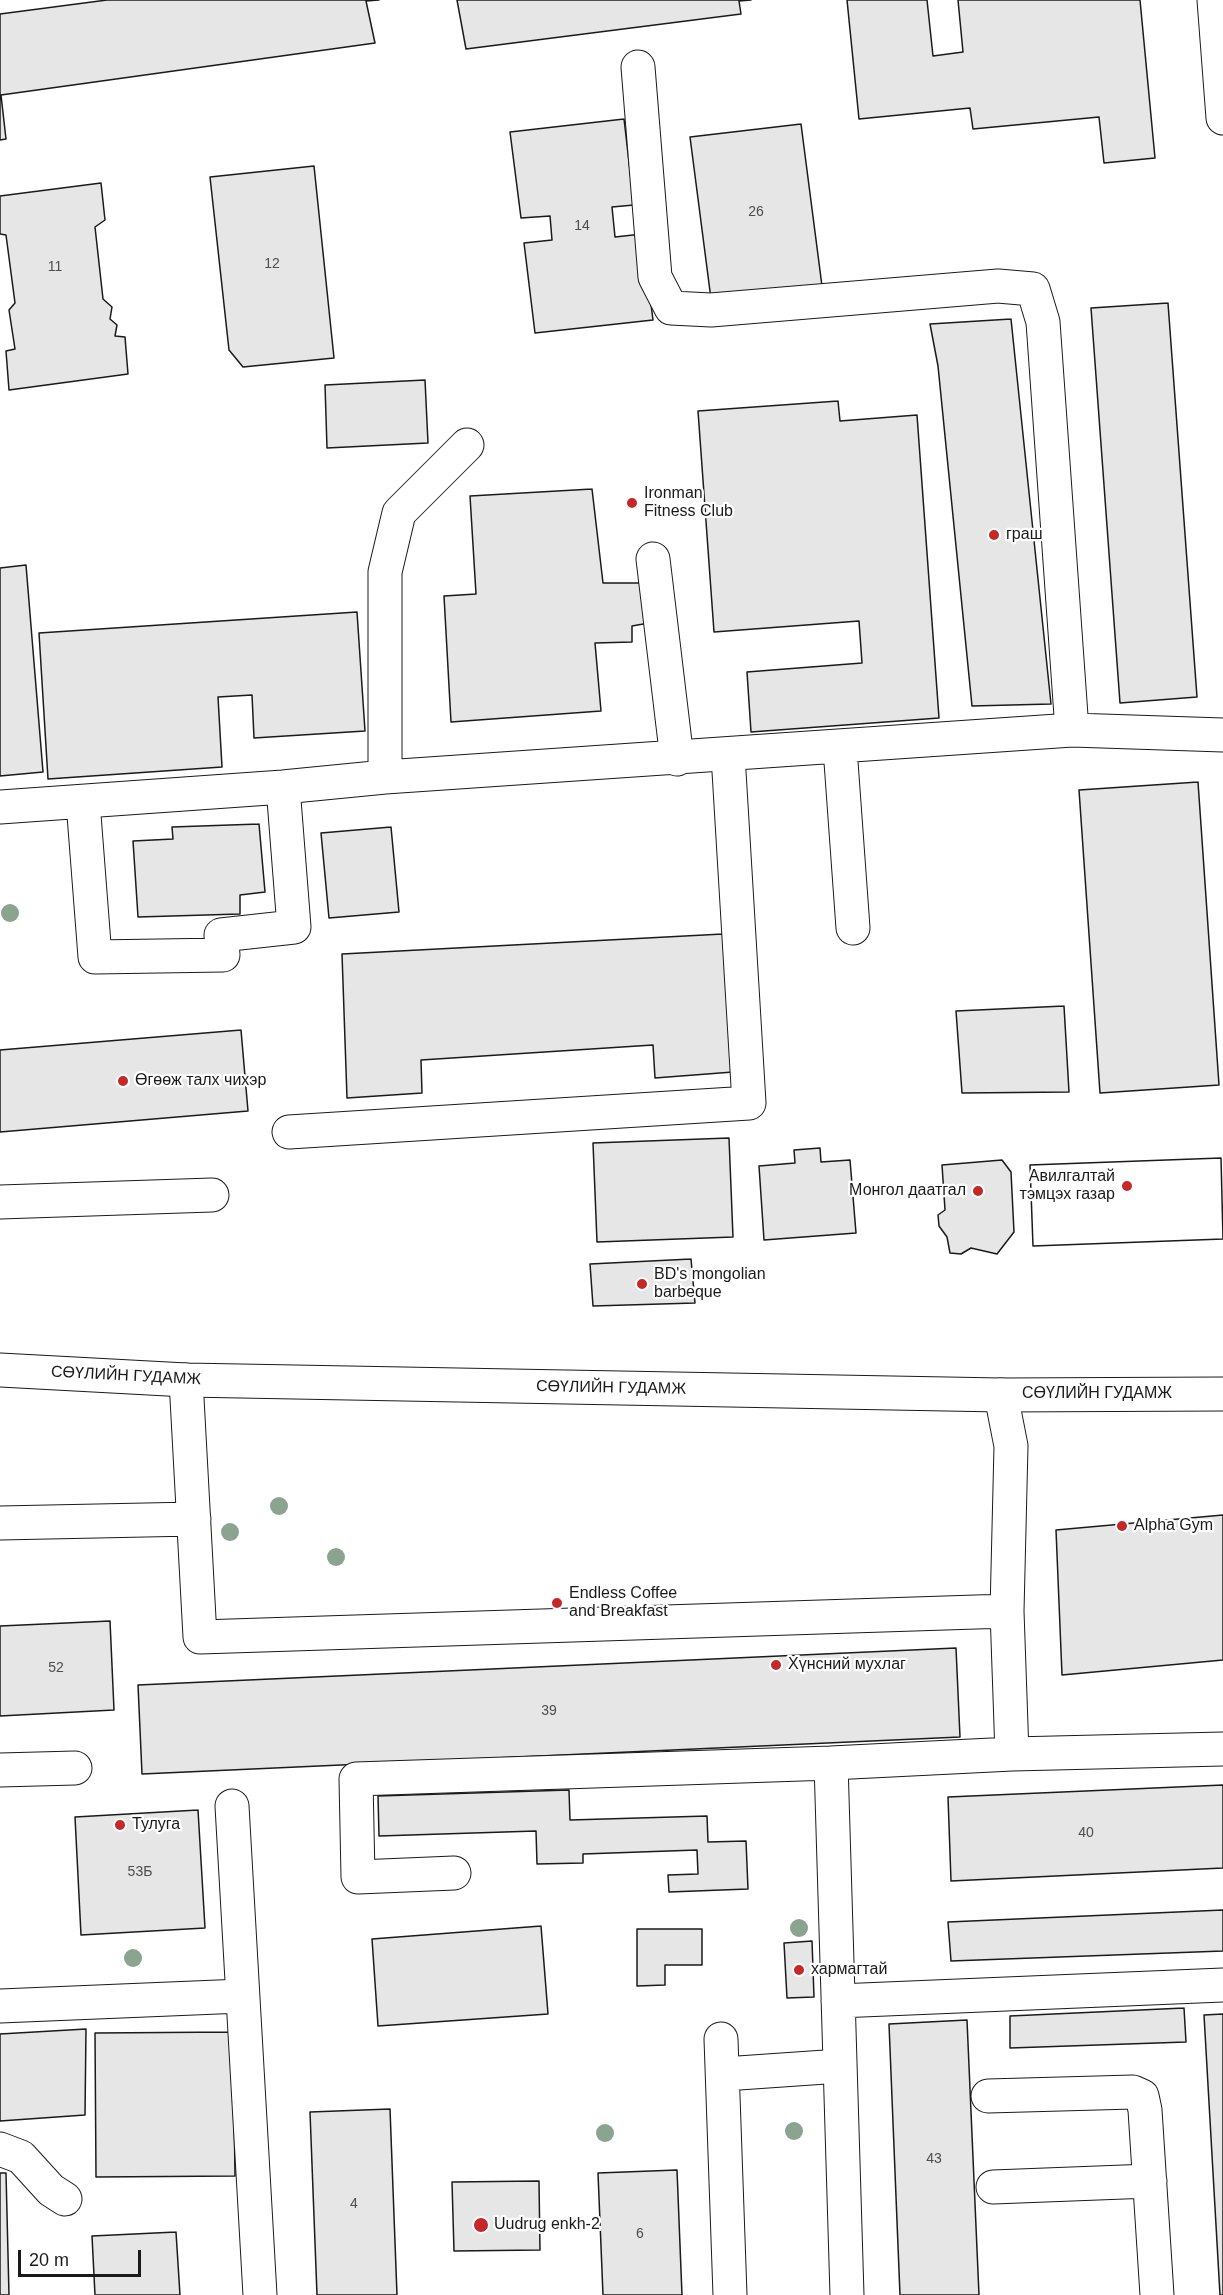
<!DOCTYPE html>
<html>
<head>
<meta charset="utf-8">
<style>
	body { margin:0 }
	#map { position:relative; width:1223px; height:2295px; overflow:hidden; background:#fff; font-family:Helvetica,sans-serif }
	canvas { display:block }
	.scale { position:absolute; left:18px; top:2250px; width:123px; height:27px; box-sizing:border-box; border:3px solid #1a1a1a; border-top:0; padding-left:8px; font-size:18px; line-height:21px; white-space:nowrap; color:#1a1a1a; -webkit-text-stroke:4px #fff; paint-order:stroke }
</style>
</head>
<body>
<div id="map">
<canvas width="1223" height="2295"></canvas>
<div class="scale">20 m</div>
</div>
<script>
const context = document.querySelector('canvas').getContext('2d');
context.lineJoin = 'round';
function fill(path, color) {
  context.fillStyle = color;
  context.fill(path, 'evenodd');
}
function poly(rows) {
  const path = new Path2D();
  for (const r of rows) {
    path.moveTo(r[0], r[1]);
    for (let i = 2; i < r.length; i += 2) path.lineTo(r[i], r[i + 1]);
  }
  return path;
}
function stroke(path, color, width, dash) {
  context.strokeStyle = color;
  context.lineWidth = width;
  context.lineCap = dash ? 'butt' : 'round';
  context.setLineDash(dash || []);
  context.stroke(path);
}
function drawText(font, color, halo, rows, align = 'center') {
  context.font = font + ' Helvetica,sans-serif';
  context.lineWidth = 4.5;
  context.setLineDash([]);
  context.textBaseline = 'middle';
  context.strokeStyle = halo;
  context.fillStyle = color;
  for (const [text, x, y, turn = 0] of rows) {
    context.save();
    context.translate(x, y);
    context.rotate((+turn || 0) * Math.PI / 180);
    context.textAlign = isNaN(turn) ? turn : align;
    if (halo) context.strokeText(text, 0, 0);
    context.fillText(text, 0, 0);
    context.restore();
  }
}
const building = poly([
	[107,0,379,0,366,1,375,43,1,95,6,139,0,140,0,14,107,0],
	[457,0,751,0,739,1,741,14,466,49,457,0],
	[847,0,927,0,933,56,963,52,958,0,1140,0,1155,158,1104,163,1099,117,973,129,970,108,859,119,847,0],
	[624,119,634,205,612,207,615,237,642,234,653,320,535,333,524,243,552,240,550,216,521,218,510,132,624,119],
	[801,124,822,286,711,299,690,137,801,124],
	[314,166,334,358,243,367,229,350,210,177,314,166],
	[101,183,105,220,95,227,103,299,112,307,110,319,117,325,115,336,125,337,128,374,9,390,6,351,15,349,9,310,15,303,6,235,0,234,0,196,101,183],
	[1168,303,1197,697,1120,703,1091,308,1168,303],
	[1011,319,1051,704,972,706,938,366,930,324,1011,319],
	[425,380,428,443,327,448,325,385,425,380],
	[838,401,840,421,917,415,939,718,751,732,747,672,862,663,859,621,714,632,698,411,838,401],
	[592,489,603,583,647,583,649,623,632,626,632,642,595,643,601,711,451,722,444,596,476,594,470,496,592,489],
	[26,565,43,772,0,776,0,568,26,565],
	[357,612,365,731,254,738,252,695,218,697,222,767,48,779,39,633,357,612],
	[1198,782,1219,1085,1100,1093,1079,790,1198,782],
	[259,824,265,892,240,895,240,914,138,917,133,841,173,839,172,827,259,824],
	[391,827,399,912,329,918,321,833,391,827],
	[723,934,733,1072,655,1078,653,1045,421,1060,422,1093,347,1098,342,954,723,934],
	[1064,1006,1069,1092,962,1093,956,1011,1064,1006],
	[241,1030,248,1111,0,1132,0,1050,241,1030],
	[729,1138,733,1237,597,1242,593,1143,729,1138],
	[820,1148,821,1162,850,1160,856,1233,764,1240,759,1166,795,1163,794,1150,820,1148],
	[1221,1158,1223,1239,1033,1246,1030,1165,1221,1158],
	[1221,1158,1223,1239,1033,1246,1030,1165,1221,1158],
	[1002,1160,1011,1172,1014,1232,997,1254,971,1248,961,1254,950,1253,947,1237,939,1226,938,1215,945,1210,942,1165,1002,1160],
	[691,1259,695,1303,593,1306,590,1264,691,1259],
	[1223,1515,1223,1660,1062,1675,1056,1530,1223,1515],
	[110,1621,114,1710,0,1716,0,1626,110,1621],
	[956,1648,960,1737,142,1774,138,1685,956,1648],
	[1223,1785,1223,1868,951,1881,948,1797,1223,1785],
	[569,1790,570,1820,707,1816,708,1842,746,1841,748,1889,669,1892,668,1875,698,1874,697,1850,583,1854,583,1863,537,1864,536,1831,379,1836,378,1796,569,1790],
	[198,1810,205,1928,81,1935,75,1817,198,1810],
	[1223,1910,1223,1951,951,1961,948,1922,1223,1910],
	[541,1926,548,2014,378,2026,372,1939,541,1926],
	[637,1929,702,1929,702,1965,665,1965,665,1985,637,1986,637,1929],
	[812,1941,814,1997,787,1998,784,1943,812,1941],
	[1184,2008,1186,2042,1010,2048,1010,2016,1184,2008],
	[1223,2014,1223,2295,1220,2295,1204,2015,1223,2014],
	[967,2020,979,2295,900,2295,889,2024,967,2020],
	[86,2029,85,2115,0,2121,0,2034,86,2029],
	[233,2032,235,2176,96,2177,95,2033,233,2032],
	[390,2109,397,2295,317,2295,310,2112,390,2109],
	[677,2170,682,2295,603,2295,598,2173,677,2170],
	[0,2173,6,2173,9,2295,0,2295,0,2173],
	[539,2181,540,2250,454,2251,452,2182,539,2181],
	[176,2232,180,2295,95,2295,92,2236,176,2232]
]);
const minor = poly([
	[638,67,655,277,671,308,711,310,998,286,1033,289,1043,322,1072,730,1223,735],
	[653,559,677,759],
	[840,748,853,928],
	[385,777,385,572,399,513,467,445],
	[83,802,95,957,223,955,221,935,294,927,283,787],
	[0,807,283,787,385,777,1072,730],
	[289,1132,749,1103,728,755],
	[0,1202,212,1195],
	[186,1380,200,1637,1007,1611,1012,1754,1223,1749],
	[1001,1395,1011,1446,1007,1611],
	[0,1523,194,1519],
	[0,1770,75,1768],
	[232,1806,260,2295],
	[454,1873,358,1877,356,1779,831,1763],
	[838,2001,1223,1985],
	[0,2006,242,1996],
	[721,2039,730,2295],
	[724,2074,840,2066],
	[988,2096,1133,2092,1142,2096,1145,2110,1157,2295],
	[0,2149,21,2157,51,2190,65,2199],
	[993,2187,1150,2181],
	[847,2295,831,1763,1012,1754]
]);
const major = poly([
	[1214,0,1223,118],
	[0,1370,186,1380,1001,1395,1223,1394]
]);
const trees = [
	[10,913],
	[279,1506],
	[230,1532],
	[336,1557],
	[799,1928],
	[133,1958],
	[794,2131],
	[605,2133]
];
const markers = [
	[632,503,6,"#c62828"],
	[994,535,6,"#c62828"],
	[123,1081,6,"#c62828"],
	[1127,1186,6,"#c62828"],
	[978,1191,6,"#c62828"],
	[642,1284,6,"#c62828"],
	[1122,1526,6,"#c62828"],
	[557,1603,6,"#c62828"],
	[776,1665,6,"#c62828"],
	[120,1825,6,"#c62828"],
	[799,1970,6,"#c62828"],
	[481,2225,8,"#c62828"]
];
const numberNames = [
	["26",756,212],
	["14",582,226],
	["12",272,264],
	["11",55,267],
	["52",56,1668],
	["39",549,1711],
	["40",1086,1833],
	["53Б",140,1872],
	["43",934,2159],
	["4",354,2204],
	["6",640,2234]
];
const poiNames = [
	["Ironman",644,494],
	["Fitness Club",644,512],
	["граш",1006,535],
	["Өгөөж талх чихэр",135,1081],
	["Авилгалтай",1115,1177,"right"],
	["тэмцэх газар",1115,1195,"right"],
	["Монгол даатгал",966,1191,"right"],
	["BD's mongolian",654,1275],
	["barbeque",654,1293],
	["Alpha Gym",1134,1526],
	["Endless Coffee",569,1594],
	["and Breakfast",569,1612],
	["Хүнсний мухлаг",788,1665],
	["Тулуга",132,1825],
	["хармагтай",811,1970],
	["Uudrug enkh-2",494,2225]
];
const streetNames = [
	["СӨҮЛИЙН ГУДАМЖ",126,1376,3],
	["СӨҮЛИЙН ГУДАМЖ",611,1388,1],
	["СӨҮЛИЙН ГУДАМЖ",1097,1394]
];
fill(building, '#e6e6e6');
stroke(building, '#1a1a1a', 1.5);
stroke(minor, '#1a1a1a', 35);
stroke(major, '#1a1a1a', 35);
stroke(minor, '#fff', 33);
stroke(major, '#fff', 33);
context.fillStyle = '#8aa48f';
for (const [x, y] of trees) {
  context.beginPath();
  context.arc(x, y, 9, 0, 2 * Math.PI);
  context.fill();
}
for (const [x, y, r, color] of markers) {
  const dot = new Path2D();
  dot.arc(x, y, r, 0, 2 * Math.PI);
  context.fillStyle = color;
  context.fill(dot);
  stroke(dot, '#fff', 2);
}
drawText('14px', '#4d4d4d', null, numberNames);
drawText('16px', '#1a1a1a', '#fff', poiNames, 'left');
drawText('16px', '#1a1a1a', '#fff', streetNames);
</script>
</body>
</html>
